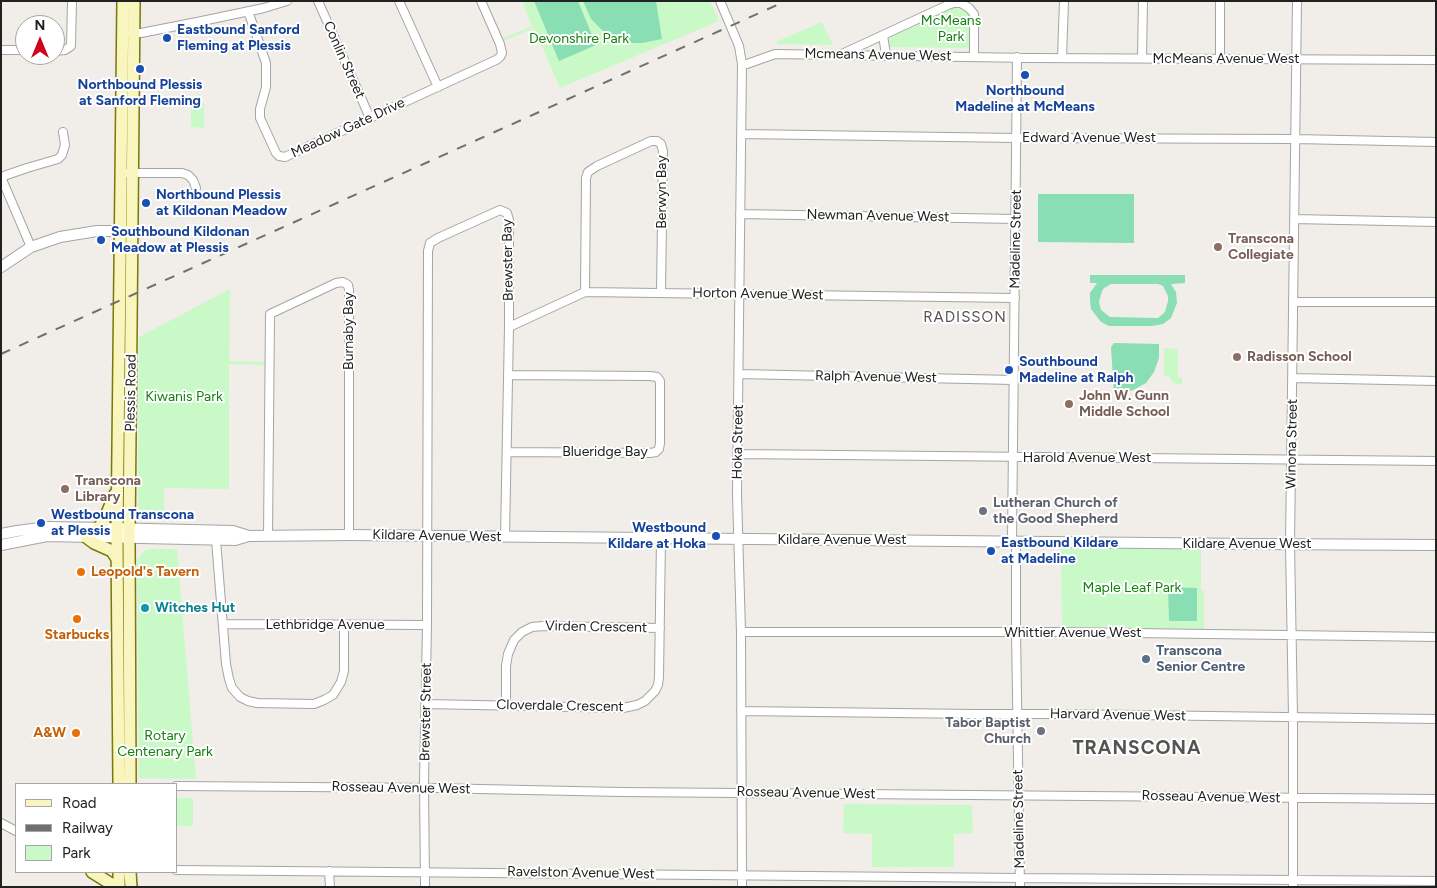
<!DOCTYPE html>
<html>
<head>
<meta charset="utf-8">
<style>
	body { margin:0 }
	#map { position:relative; width:1437px; height:888px; overflow:hidden; background:#f1ede8; font-family:Figtree,sans-serif }
	canvas { display:block }
	.frame { position:absolute; inset:0; border:2px solid #212121; pointer-events:none }
	.legend { position:absolute; left:15px; top:783px; width:162px; height:90px; box-sizing:border-box; background:#fff; border:1px solid #a6a6a6; margin:0; padding:6px 9px; list-style:none; font-size:15px; color:#212121 }
	.legend li { display:flex; align-items:center; gap:10px; height:25px }
	.legend b { width:25px; border:1px solid #a6a6a6 }
	.north { position:absolute; left:15px; top:15px; width:50px; height:50px; box-sizing:border-box; background:#fff; border:1px solid #a6a6a6; border-radius:50%; rotate:0deg; font-size:14px; font-weight:700; line-height:20px; text-align:center; color:#212121 }
	.north::after { content:''; display:block; margin:auto; width:18px; height:22px; background:#cf041c; clip-path:polygon(50% 0,100% 100%,50% 72%,0 100%) }
</style>
</head>
<body>
<div id="map">
<canvas width="1437" height="888"></canvas>
<div class="frame"></div>
<ul class="legend">
<li><b style="height:6px;background:#f9f5bf"></b>Road</li>
<li><b style="height:6px;background:#6f6f6f"></b>Railway</li>
<li><b style="height:14px;background:#caf9c8"></b>Park</li>
</ul>
<div class="north">N</div>
</div>
<script>
const context = document.querySelector('canvas').getContext('2d');
context.lineJoin = 'round';
function fill(path, color) {
  context.fillStyle = color;
  context.fill(path, 'evenodd');
}
function poly(rows) {
  const path = new Path2D();
  for (const r of rows) {
    path.moveTo(r[0], r[1]);
    for (let i = 2; i < r.length; i += 2) path.lineTo(r[i], r[i + 1]);
  }
  return path;
}
function stroke(path, color, width, dash) {
  context.strokeStyle = color;
  context.lineWidth = width;
  context.lineCap = dash ? 'butt' : 'round';
  context.setLineDash(dash || []);
  context.stroke(path);
}
function drawText(font, color, halo, rows, align = 'center') {
  context.font = font + ' Figtree,sans-serif';
  context.lineWidth = 4;
  context.setLineDash([]);
  context.textBaseline = 'middle';
  context.strokeStyle = halo;
  context.fillStyle = color;
  for (const [text, x, y, turn = 0] of rows) {
    context.save();
    context.translate(x, y);
    context.rotate((+turn || 0) * Math.PI / 180);
    context.textAlign = isNaN(turn) ? turn : align;
    if (halo) context.strokeText(text, 0, 0);
    context.fillText(text, 0, 0);
    context.restore();
  }
}
const park = poly([
	[522,1,710,1,719,21,560,88,534,28,503,41,502,39,532,26],
	[958,7,964,9,968,12,970,17,970,48,889,47,888,43,891,37,953,8],
	[822,22,833,45,776,44,778,41],
	[191,103,204,103,204,128,191,127],
	[230,289,229,361,265,362,265,365,229,364,229,489,164,488,164,519,146,519,138,506,139,337],
	[1164,348,1178,349,1178,377,1182,378,1182,385,1173,383,1169,376,1164,375],
	[1061,548,1201,548,1201,590,1204,591,1204,629,1062,627],
	[149,549,177,549,196,779,139,778,137,560,144,551],
	[176,798,193,798,193,826,176,826],
	[844,804,972,805,973,833,954,834,954,867,872,867,872,834,843,833]
]);
const pitch = poly([
	[534,1,578,1,596,45,559,61],
	[583,1,656,1,662,39,642,43,630,43,612,37,602,30,591,19],
	[1038,194,1134,194,1134,243,1038,242],
	[1090,275,1185,275,1185,283,1171,284,1176,292,1177,303,1171,318,1163,324,1152,326,1109,326,1101,322,1091,309,1090,300,1090,293,1097,283,1090,283],
	[1111,284,1158,284,1163,286,1168,296,1168,301,1165,312,1158,318,1110,317,1101,310,1099,302,1102,291,1104,288],
	[1114,343,1159,344,1159,358,1154,372,1146,383,1133,390,1114,396,1111,347],
	[1168,587,1197,588,1197,621,1169,621]
]);
const minor = poly([
	[318,1,370,118],
	[399,1,438,87],
	[720,1,739,46,742,64,737,494,741,632,742,887],
	[248,11,266,63,266,87,260,109,260,118,276,153,279,156,285,157,496,60,500,57,502,53,500,44,481,1],
	[130,33,141,33,197,22,264,8,287,1],
	[883,35,886,55],
	[1,50,25,50],
	[55,51,65,50,71,46,72,1],
	[842,54,948,5,954,3,961,3,969,8,974,14,974,57],
	[1062,58,1064,1],
	[1142,58,1143,1],
	[1220,58,1220,1],
	[742,64,747,64,775,54,1032,58,1436,60],
	[741,134,1017,138,1295,139,1436,142],
	[128,173,182,173,188,175,193,180,196,188],
	[1,177,27,168,58,159,62,155,65,145,63,132],
	[1,177,31,247],
	[740,214,1016,219],
	[1294,219,1436,222],
	[585,292,586,178,588,172,597,166,651,141,657,141,661,144,663,151,661,292],
	[1293,302,1436,302],
	[509,327,585,292,1015,298],
	[739,374,1014,380],
	[1292,378,1436,381],
	[507,452,650,453,656,452,659,449,660,443,660,381,657,377,650,376,508,375],
	[738,454,1436,461],
	[268,536,270,314,336,283,343,282,348,285,349,290,349,535],
	[216,540,226,664,229,679,232,688,240,697,248,701,257,703,314,704,324,700,333,695,341,682,344,671,344,625],
	[1012,541,1017,57],
	[1016,542,1016,632,1020,887],
	[223,624,427,625],
	[741,632,1058,632,1436,637],
	[426,704,623,708,637,705,645,701,655,691,658,685,659,677,661,538],
	[506,705,506,666,508,654,514,640,522,632,532,627,543,626,660,628],
	[741,711,974,714,1059,714,1436,719],
	[176,786,433,788,621,792,1436,799],
	[1,823,16,831],
	[176,870,1019,878,1436,881],
	[329,871,330,887],
	[425,887,424,782,427,625,428,251,430,243,438,238,500,210,507,213,509,220,509,327,505,537],
	[1293,887,1293,716,1290,544,1297,1]
]);
const tertiary = poly([
	[1,267,31,247,60,237,97,231,127,231],
	[1,534,17,531,48,527,106,528,233,531,249,536],
	[1,545,47,536,235,540,249,536,349,535,1251,544,1436,545]
]);
const secondary = poly([
	[98,528,103,523,115,494],
	[86,537,94,543,112,551,117,559],
	[119,784,117,538,123,1],
	[130,784,129,538,134,1],
	[92,872,116,887],
	[119,872,119,887],
	[130,872,131,887]
]);
const rail = poly([
	[1,354,786,1]
]);
const markers = [
	[167,38,5,"#1a4fb4"],
	[140,69,5,"#1a4fb4"],
	[1025,75,5,"#1a4fb4"],
	[146,203,5,"#1a4fb4"],
	[101,240,5,"#1a4fb4"],
	[1218,247,5,"#8d6e63"],
	[1237,357,5,"#8d6e63"],
	[1009,370,5,"#1a4fb4"],
	[1069,404,5,"#8d6e63"],
	[65,489,5,"#8d6e63"],
	[983,511,5,"#6b7280"],
	[41,523,5,"#1a4fb4"],
	[716,536,5,"#1a4fb4"],
	[991,551,5,"#1a4fb4"],
	[81,572,5,"#e8710a"],
	[145,608,5,"#0f9aa8"],
	[77,619,5,"#e8710a"],
	[1146,659,5,"#5c6f8a"],
	[1041,731,5,"#6b7280"],
	[76,733,5,"#e8710a"]
];
const parkNames = [
	["McMeans",951,21],
	["Park",951,37],
	["Devonshire Park",579,39],
	["Kiwanis Park",184,397],
	["Maple Leaf Park",1132,588],
	["Rotary",165,736],
	["Centenary Park",165,752]
];
const transitNames = [
	["Eastbound Sanford",177,30],
	["Fleming at Plessis",177,46],
	["Northbound Plessis",140,85,"center"],
	["at Sanford Fleming",140,101,"center"],
	["Northbound",1025,91,"center"],
	["Madeline at McMeans",1025,107,"center"],
	["Northbound Plessis",156,195],
	["at Kildonan Meadow",156,211],
	["Southbound Kildonan",111,232],
	["Meadow at Plessis",111,248],
	["Southbound",1019,362],
	["Madeline at Ralph",1019,378],
	["Westbound Transcona",51,515],
	["at Plessis",51,531],
	["Westbound",706,528,"right"],
	["Kildare at Hoka",706,544,"right"],
	["Eastbound Kildare",1001,543],
	["at Madeline",1001,559]
];
const streetNames = [
	["Mcmeans Avenue West",878,55,1],
	["McMeans Avenue West",1226,59],
	["Conlin Street",344,60,66],
	["Meadow Gate Drive",348,128,-25],
	["Edward Avenue West",1089,138],
	["Berwyn Bay",662,192,-90],
	["Newman Avenue West",878,216,1],
	["Madeline Street",1016,239,-89],
	["Brewster Bay",508,260,-91],
	["Horton Avenue West",758,294,1],
	["Burnaby Bay",349,331,-90],
	["Ralph Avenue West",876,377,1],
	["Plessis Road",131,393,-89],
	["Hoka Street",738,442,-89],
	["Winona Street",1292,444,-89],
	["Blueridge Bay",605,452],
	["Harold Avenue West",1087,458],
	["Kildare Avenue West",437,536,1],
	["Kildare Avenue West",842,540],
	["Kildare Avenue West",1247,544],
	["Lethbridge Avenue",325,625],
	["Virden Crescent",596,627,1],
	["Whittier Avenue West",1073,633],
	["Cloverdale Crescent",560,706,1],
	["Brewster Street",426,712,-89],
	["Harvard Avenue West",1118,715,1],
	["Rosseau Avenue West",401,788,1],
	["Rosseau Avenue West",806,793,1],
	["Rosseau Avenue West",1211,797,1],
	["Madeline Street",1019,819,-91],
	["Ravelston Avenue West",581,873,1]
];
const educationNames = [
	["Transcona",1228,239],
	["Collegiate",1228,255],
	["Radisson School",1247,357],
	["John W. Gunn",1079,396],
	["Middle School",1079,412],
	["Transcona",75,481],
	["Library",75,497]
];
const worshipNames = [
	["Lutheran Church of",993,503],
	["the Good Shepherd",993,519],
	["Tabor Baptist",1031,723,"right"],
	["Church",1031,739,"right"]
];
const foodNames = [
	["Leopold's Tavern",91,572],
	["Starbucks",77,635,"center"],
	["A&W",66,733,"right"]
];
const cultureNames = [
	["Witches Hut",155,608]
];
const serviceNames = [
	["Transcona",1156,651],
	["Senior Centre",1156,667]
];
const neighbourhoodNames = [
	["RADISSON",965,318]
];
const districtNames = [
	["TRANSCONA",1137,748]
];
fill(park, '#caf9c8');
fill(pitch, '#89deb3');
stroke(minor, '#a5a5a5', 10);
stroke(tertiary, '#a5a5a5', 12);
stroke(secondary, '#7a7807', 14);
stroke(minor, '#fff', 8);
stroke(tertiary, '#fff', 10);
stroke(secondary, '#f9f5bf', 11);
stroke(rail, '#6f6f6f', 2, [10, 10]);
for (const [x, y, r, color] of markers) {
  const dot = new Path2D();
  dot.arc(x, y, r, 0, 2 * Math.PI);
  context.fillStyle = color;
  context.fill(dot);
  stroke(dot, '#fff', 2);
}
drawText('14px', '#12810e', '#fff', parkNames);
drawText('bold 14px', '#164399', '#fff', transitNames, 'left');
drawText('14px', '#212121', '#fff', streetNames);
drawText('bold 14px', '#785e54', '#fff', educationNames, 'left');
drawText('bold 14px', '#5b616d', '#fff', worshipNames, 'left');
drawText('bold 14px', '#c56008', '#fff', foodNames, 'left');
drawText('bold 14px', '#0d838f', '#fff', cultureNames, 'left');
drawText('bold 14px', '#4e5e75', '#fff', serviceNames, 'left');
context.letterSpacing = '1px';
drawText('15px', '#545454', '#fff', neighbourhoodNames);
context.letterSpacing = '0px';
context.letterSpacing = '1px';
drawText('bold 19px', '#545454', '#fff', districtNames);
context.letterSpacing = '0px';
</script>
</body>
</html>
